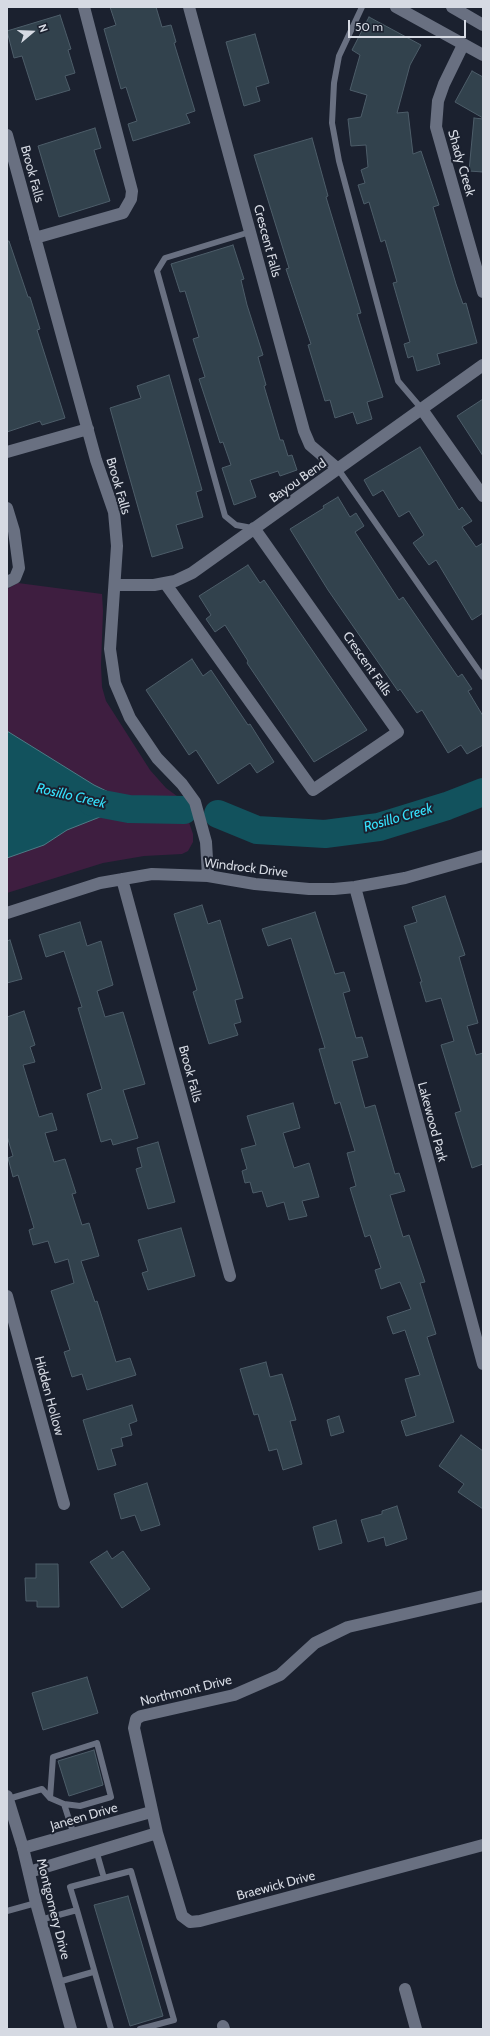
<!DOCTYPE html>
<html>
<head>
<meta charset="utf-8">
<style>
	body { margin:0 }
	#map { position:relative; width:490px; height:2036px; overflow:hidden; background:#1b212f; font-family:Cabin,sans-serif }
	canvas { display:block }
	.frame { position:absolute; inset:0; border:8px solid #d6dae3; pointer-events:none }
	.north { position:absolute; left:12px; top:12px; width:40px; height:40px; -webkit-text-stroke:3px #1b212f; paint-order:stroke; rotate:71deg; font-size:11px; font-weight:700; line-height:16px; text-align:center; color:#d6dae3 }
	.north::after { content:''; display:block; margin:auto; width:14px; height:18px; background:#d6dae3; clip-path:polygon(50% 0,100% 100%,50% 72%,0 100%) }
	.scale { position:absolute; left:348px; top:20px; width:118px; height:18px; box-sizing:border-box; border:2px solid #d6dae3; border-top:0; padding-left:5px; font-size:12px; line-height:14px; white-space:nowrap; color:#d6dae3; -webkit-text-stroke:3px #1b212f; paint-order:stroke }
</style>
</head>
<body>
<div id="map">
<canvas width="490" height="2036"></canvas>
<div class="frame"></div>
<div class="north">N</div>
<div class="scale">50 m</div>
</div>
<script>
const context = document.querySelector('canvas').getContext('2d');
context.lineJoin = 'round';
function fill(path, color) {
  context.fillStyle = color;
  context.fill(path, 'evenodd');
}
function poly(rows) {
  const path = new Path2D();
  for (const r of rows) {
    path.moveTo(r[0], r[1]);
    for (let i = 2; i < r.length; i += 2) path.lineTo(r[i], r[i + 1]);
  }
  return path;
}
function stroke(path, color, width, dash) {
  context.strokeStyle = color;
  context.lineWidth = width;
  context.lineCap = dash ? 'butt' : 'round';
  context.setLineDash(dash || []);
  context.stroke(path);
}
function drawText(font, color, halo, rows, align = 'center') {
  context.font = font + ' Cabin,sans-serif';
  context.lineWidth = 4;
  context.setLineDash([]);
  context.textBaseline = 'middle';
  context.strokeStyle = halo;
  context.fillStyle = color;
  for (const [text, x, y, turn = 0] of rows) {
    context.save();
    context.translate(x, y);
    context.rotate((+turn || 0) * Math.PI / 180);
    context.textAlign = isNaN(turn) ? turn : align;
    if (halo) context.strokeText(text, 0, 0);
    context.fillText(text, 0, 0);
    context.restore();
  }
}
const green = poly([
	[18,583,102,594,103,611,101,665,102,687,106,701,150,770,166,788,181,799,193,834,193,842,188,851,182,854,144,856,103,863,7,893,7,589]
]);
const water = poly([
	[7,731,94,785,127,801,129,809,122,815,105,815,67,830,44,845,7,858,7,731]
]);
const river = poly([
	[92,802,129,809,184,810],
	[218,814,257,830,325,834,379,827,447,806,483,792]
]);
const building = poly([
	[110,7,156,7,162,27,171,25,176,42,174,43,195,111,186,114,190,123,133,141,128,124,137,121,126,87,121,89,104,29,116,25,110,7],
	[60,15,71,49,68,50,75,73,65,76,70,90,36,100,22,56,14,58,7,31,60,15],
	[369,17,421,45,410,65,397,113,408,112,413,154,421,151,439,205,433,207,456,284,463,304,466,303,477,343,437,354,440,364,417,371,413,356,408,358,404,344,410,342,393,283,397,282,385,240,381,242,369,202,364,204,358,185,365,183,361,170,368,167,366,145,351,146,348,119,361,117,367,95,350,90,360,55,352,50,369,17],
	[255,34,269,83,256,87,260,101,244,106,226,42,255,34],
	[472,71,483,77,483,118,455,102,472,71],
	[474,118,483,119,483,172,469,171,474,118],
	[95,128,101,148,94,150,110,201,59,217,38,146,95,128],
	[312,138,328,196,326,197,361,313,357,314,383,397,367,402,372,419,357,424,353,412,335,418,330,400,325,401,308,345,311,344,286,269,289,268,254,155,312,138],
	[7,241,9,241,28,297,30,297,40,329,37,330,65,418,42,425,40,421,7,432,7,241],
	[233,245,244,279,241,280,247,305,263,355,258,357,266,385,264,386,280,440,283,440,288,456,292,455,297,470,280,476,278,471,250,480,256,497,234,505,222,468,231,465,223,442,220,443,199,379,205,377,193,339,199,337,185,291,180,292,171,264,233,245],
	[169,375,202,490,196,492,203,517,176,525,183,548,152,557,110,408,141,398,137,386,169,375],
	[483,399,483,456,457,416,483,399],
	[420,447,459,510,462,507,472,521,462,527,476,547,483,543,483,613,472,620,436,560,429,565,413,543,424,535,409,511,399,517,383,490,373,496,364,480,420,447],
	[338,497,350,517,356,513,364,526,355,532,399,600,403,597,458,677,462,674,472,689,468,691,483,716,483,745,467,754,461,745,448,753,422,710,417,713,400,689,398,691,328,590,290,529,324,508,323,506,338,497],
	[248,565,260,583,264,580,367,730,314,762,247,663,248,661,225,625,215,632,206,619,211,615,199,596,248,565],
	[192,659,203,676,211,670,248,725,250,724,274,762,257,773,250,763,218,784,196,750,189,755,146,690,192,659],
	[445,896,465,955,459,957,478,1023,467,1026,476,1055,483,1053,483,1164,472,1168,455,1113,461,1111,441,1045,454,1041,441,998,426,1002,420,982,422,982,404,926,417,922,412,907,445,896],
	[202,905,208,924,220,920,243,998,235,1000,241,1022,234,1024,238,1035,209,1044,193,992,197,990,174,914,202,905],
	[315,912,335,974,344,972,350,991,343,993,356,1038,362,1037,368,1057,352,1061,365,1108,375,1105,395,1174,399,1173,405,1191,390,1195,403,1237,409,1235,425,1282,420,1283,436,1334,427,1337,454,1422,406,1436,401,1421,416,1416,405,1379,420,1375,405,1330,393,1334,387,1317,411,1309,400,1282,381,1289,375,1270,381,1268,370,1235,365,1237,350,1188,356,1186,347,1153,355,1151,340,1102,335,1104,319,1049,325,1048,291,938,268,946,262,929,315,912],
	[80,922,87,946,101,941,113,985,97,991,105,1017,123,1012,145,1084,123,1090,138,1138,113,1145,111,1139,101,1142,87,1094,102,1089,78,1008,82,1007,64,951,46,957,39,935,80,922],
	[10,940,22,979,7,983,7,941,10,940],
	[24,1011,35,1045,30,1047,35,1062,23,1065,39,1117,52,1113,57,1130,45,1133,54,1162,65,1159,76,1193,72,1194,82,1225,89,1223,99,1256,81,1261,95,1302,97,1301,116,1362,130,1358,136,1375,87,1390,82,1374,72,1377,64,1352,70,1350,51,1291,74,1283,68,1259,55,1263,48,1241,33,1245,29,1230,34,1228,18,1175,13,1177,8,1158,13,1156,7,1136,7,1017,24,1011],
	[293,1103,300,1128,283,1133,294,1168,309,1163,319,1197,302,1201,307,1216,289,1220,284,1202,267,1207,262,1191,253,1193,250,1182,245,1183,242,1171,247,1169,241,1149,256,1145,247,1116,293,1103],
	[158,1142,175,1202,148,1209,136,1169,142,1167,137,1148,158,1142],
	[181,1228,195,1276,148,1290,142,1273,148,1271,138,1240,181,1228],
	[266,1362,270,1377,282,1374,296,1420,290,1421,302,1464,283,1470,277,1449,269,1451,258,1414,254,1415,240,1369,266,1362],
	[132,1405,137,1421,129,1424,132,1435,121,1438,123,1446,111,1449,116,1465,98,1470,83,1420,132,1405],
	[339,1416,344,1432,331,1436,327,1420,339,1416],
	[461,1435,483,1451,483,1509,458,1492,464,1484,439,1466,461,1435],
	[147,1483,160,1525,141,1531,135,1515,121,1519,114,1494,147,1483],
	[397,1506,407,1539,386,1546,384,1537,368,1542,361,1520,382,1514,382,1511,397,1506],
	[336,1520,342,1543,319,1550,313,1527,336,1520],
	[107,1551,112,1559,123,1551,150,1589,122,1608,90,1562,107,1551],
	[36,1564,58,1564,59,1607,37,1607,37,1601,26,1601,25,1578,36,1578,36,1564],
	[87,1677,98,1713,43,1730,32,1693,87,1677],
	[94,1750,103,1785,69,1796,58,1761,94,1750],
	[128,1896,163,2016,130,2026,94,1905,128,1896]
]);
const service = poly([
	[362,7,339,56,334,83,332,123,339,161,398,381,421,408],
	[250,232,165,258,157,271,225,516,236,525,252,528],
	[338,469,483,677],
	[8,1799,42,1789,50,1798,64,1804,80,1806,111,1797,97,1743,53,1757,50,1798],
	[64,1804,74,1835],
	[96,1850,104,1878,131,1871,174,2020,140,2029],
	[77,1910,70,1887,104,1878],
	[7,1911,36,1903],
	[40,1920,77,1910,111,2029],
	[58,1982,93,1972]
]);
const minor = poly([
	[189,7,304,431,310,445,338,469],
	[463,45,444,84,438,101,436,127,483,292],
	[7,135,96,460,114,512,117,546,110,649,115,683,130,718,157,758,182,784,195,802,206,842,208,876],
	[35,238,123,213,131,199,132,191,84,7],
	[421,408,483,496],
	[7,452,88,429],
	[7,508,14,531,19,568,15,578,7,582],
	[165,583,313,790,398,732,254,528],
	[115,585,154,585,175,581,192,573,483,365],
	[122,879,230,1276],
	[355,887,483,1364],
	[7,913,100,883,152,874,208,876,255,884,309,889,334,889,355,887,405,878,483,856],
	[7,1296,64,1504],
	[483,1596,348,1627,315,1643,280,1675,234,1695,141,1716,136,1719,134,1728,157,1833,182,1916,190,1922,200,1921,483,1845],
	[23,1848,151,1812],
	[29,1872,157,1833],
	[405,1989,416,2029],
	[223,2026,224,2029]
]);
const secondary = poly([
	[396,7,483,55],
	[452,7,483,25],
	[7,1796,23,1848,36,1903,71,2029]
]);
const streetNames = [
	["Shady Creek",461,163,74],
	["Brook Falls",32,174,75],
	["Crescent Falls",267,241,75],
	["Bayou Bend",298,481,-35],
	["Brook Falls",118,486,74],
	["Crescent Falls",367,664,55],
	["Windrock Drive",246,868,7],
	["Brook Falls",190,1074,75],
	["Lakewood Park",432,1122,75],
	["Hidden Hollow",49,1396,75],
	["Northmont Drive",186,1691,-14],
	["Janeen Drive",84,1817,-16],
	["Braewick Drive",276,1886,-15],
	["Montgomery Drive",53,1909,76]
];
const waterNames = [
	["Rosillo Creek",71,796,13],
	["Rosillo Creek",398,818,-16]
];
fill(green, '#3e1e40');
fill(water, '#12525d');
stroke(water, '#4d7b85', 1);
stroke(river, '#12525d', 28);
fill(building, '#32424d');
stroke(building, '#4d5d69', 1);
stroke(service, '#697081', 6);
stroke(minor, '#697081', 12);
stroke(secondary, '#697081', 12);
drawText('13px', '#d6dae3', '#1b212f', streetNames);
drawText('italic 14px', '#35e0fb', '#1b212f', waterNames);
</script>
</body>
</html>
